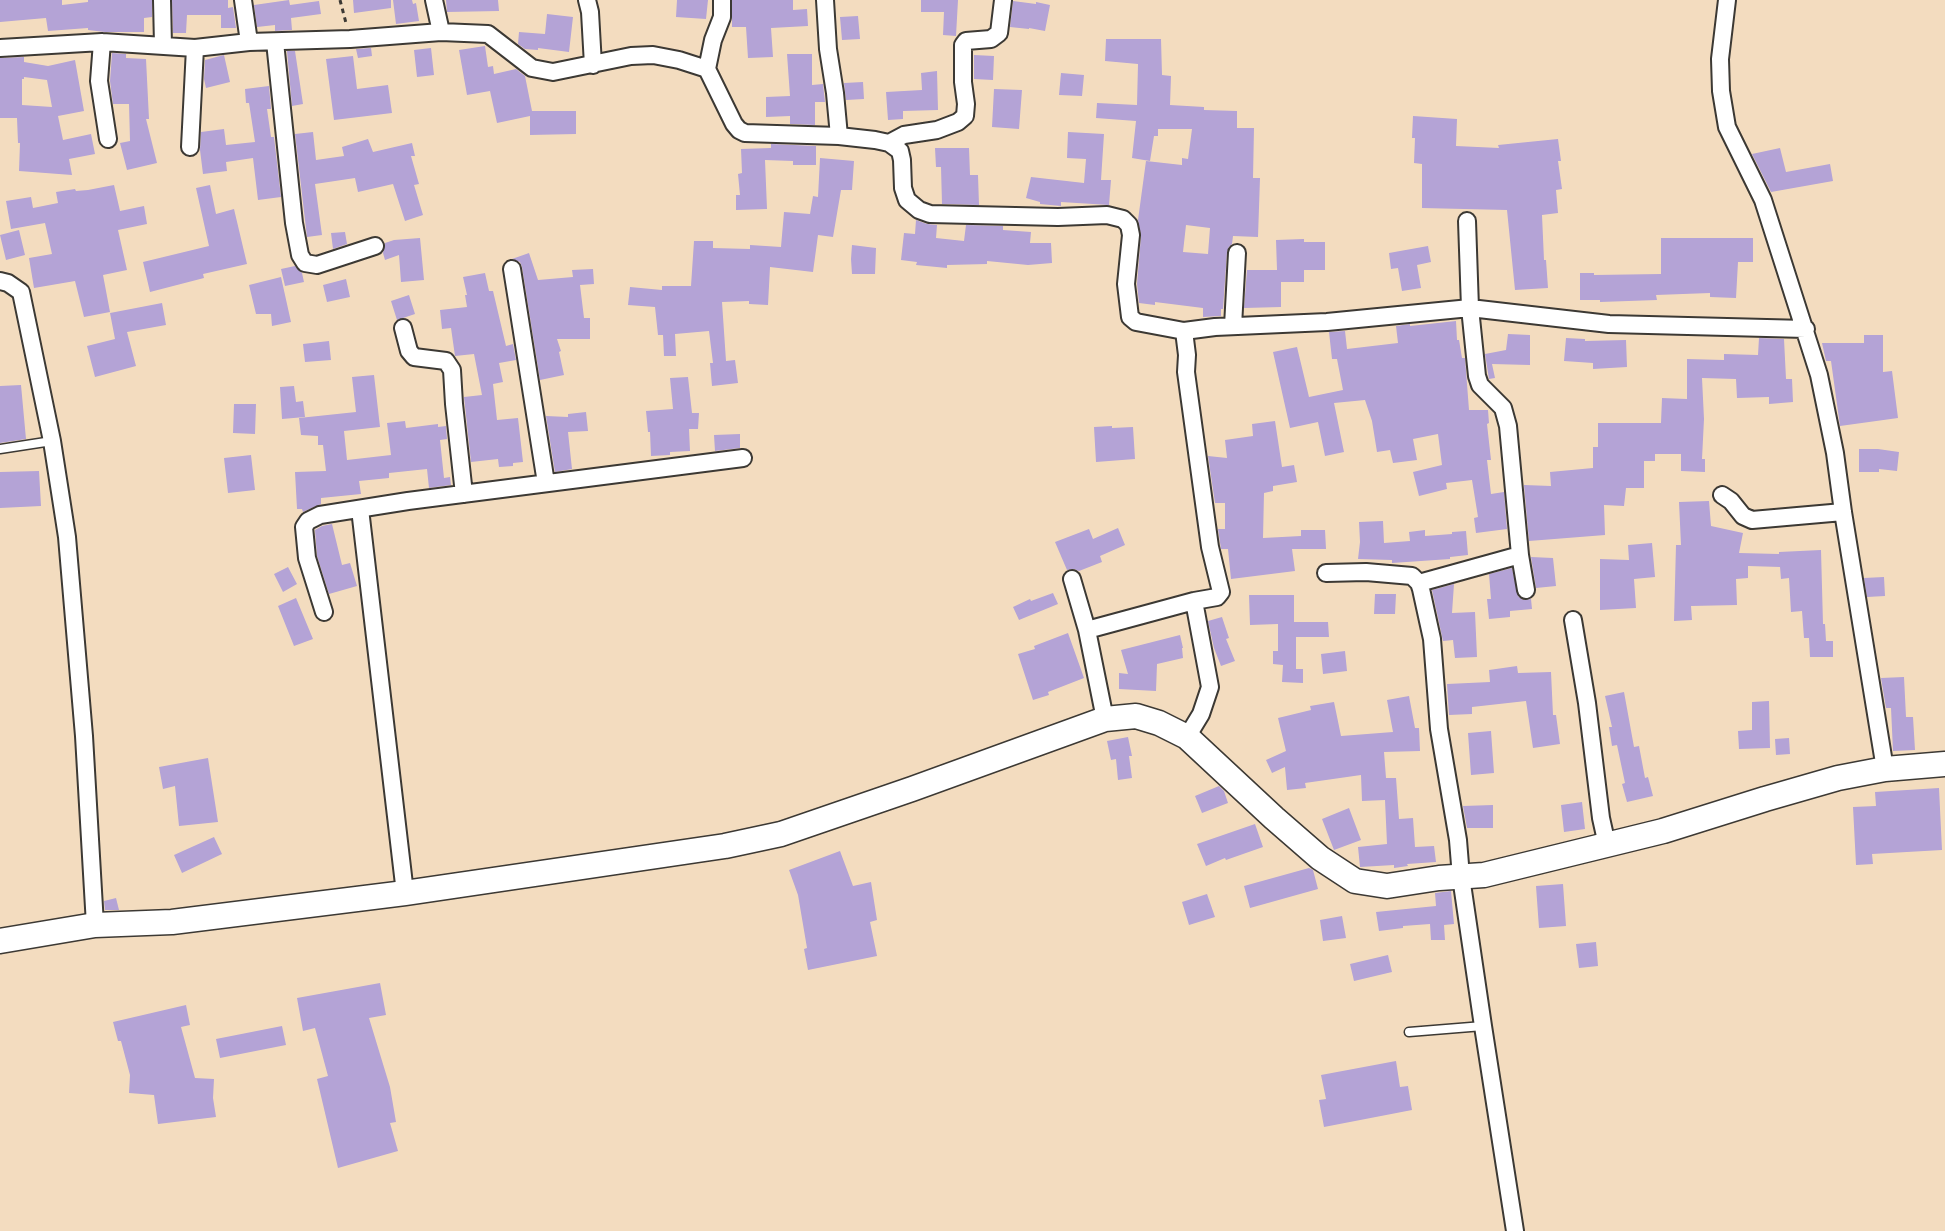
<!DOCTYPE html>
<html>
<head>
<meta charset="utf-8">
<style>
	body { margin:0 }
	canvas { display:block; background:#f3dcbf }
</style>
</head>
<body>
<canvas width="1945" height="1231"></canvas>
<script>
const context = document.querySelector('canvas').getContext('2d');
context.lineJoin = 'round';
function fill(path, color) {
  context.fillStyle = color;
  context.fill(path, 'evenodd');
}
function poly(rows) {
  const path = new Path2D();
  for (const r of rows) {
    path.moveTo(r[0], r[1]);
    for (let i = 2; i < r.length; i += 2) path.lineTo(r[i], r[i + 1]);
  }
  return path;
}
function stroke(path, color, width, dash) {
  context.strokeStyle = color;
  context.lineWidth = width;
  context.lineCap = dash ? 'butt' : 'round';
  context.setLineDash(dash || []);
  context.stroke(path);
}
const building = poly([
	[0,0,62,0,62,5,88,2,88,0,152,0,152,17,144,18,144,32,105,32,88,30,88,28,48,31,46,18,0,22],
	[172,0,228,0,228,8,233,7,236,28,221,28,221,15,187,15,186,33,173,33],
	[289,0,290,5,319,1,321,14,291,18,292,30,275,31,275,25,257,27,254,5],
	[353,0,391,0,391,8,354,13],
	[393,0,412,0,413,4,416,3,419,21,396,24],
	[446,0,498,0,499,11,447,12],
	[677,0,708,0,706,19,676,17],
	[732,0,793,0,793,10,807,9,808,26,771,28,773,57,748,58,746,27,732,27],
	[921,0,958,0,956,36,943,35,944,12,921,12],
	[1013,1,1036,4,1036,2,1050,5,1045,31,1029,28,1029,29,1010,27],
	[547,14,573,17,569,52,538,48,538,50,525,49,518,44,519,32,545,34],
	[858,16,860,39,842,40,840,17],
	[1106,39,1161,39,1162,75,1171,76,1170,105,1204,107,1204,110,1237,111,1237,128,1254,128,1253,178,1260,178,1258,237,1233,236,1232,244,1229,247,1227,252,1223,309,1221,309,1221,316,1203,317,1203,308,1155,302,1155,305,1139,303,1137,284,1141,236,1138,220,1146,161,1182,165,1182,158,1188,159,1192,129,1158,129,1158,136,1154,136,1150,161,1132,158,1136,121,1096,118,1097,103,1137,105,1138,64,1105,61],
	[1186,225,1210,228,1208,254,1183,252],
	[485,46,488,67,493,66,494,74,516,69,525,76,532,111,576,111,576,134,530,135,530,116,497,123,490,91,467,95,459,50],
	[371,48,372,56,358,58,356,49],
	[431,48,434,75,417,77,414,50],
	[287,51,295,51,303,104,292,106],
	[112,53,126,54,126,58,146,59,149,119,146,119,157,163,127,170,120,143,130,141,129,104,113,104,110,81],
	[787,54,812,54,812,85,823,84,825,102,815,102,815,125,790,124,790,116,766,117,766,97,790,96],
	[224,55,230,82,206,88,204,79,205,60],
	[974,55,994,56,993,80,974,79],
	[353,56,357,89,388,85,392,113,334,120,326,59],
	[24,57,24,62,48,66,75,60,84,111,58,116,63,140,91,134,95,154,69,159,72,175,19,171,20,143,18,143,17,118,0,118,0,58],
	[24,77,47,80,52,107,22,105,22,79,24,79],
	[937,71,938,110,903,111,903,119,888,120,886,92,922,90,921,73],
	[1061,73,1084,75,1082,96,1059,95],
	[863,82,864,99,846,100,844,83],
	[269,86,271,109,267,109,271,137,274,137,281,197,258,200,253,158,226,162,227,171,203,174,200,150,201,132,224,129,226,145,255,142,249,103,246,103,245,89],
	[994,89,1022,90,1019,129,992,127],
	[1413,116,1457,119,1456,146,1499,148,1498,145,1558,139,1561,161,1558,161,1562,189,1556,190,1558,213,1542,215,1544,260,1546,260,1548,288,1515,290,1507,210,1422,208,1422,164,1414,163,1415,138,1412,138],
	[313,132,316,160,344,156,342,147,368,139,373,152,412,143,415,156,411,156,419,184,414,185,423,215,405,221,393,184,358,192,355,178,315,184,322,235,307,237,295,134],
	[1068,132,1104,134,1101,180,1111,180,1109,205,1061,202,1061,206,1040,204,1040,202,1026,198,1031,177,1084,183,1086,159,1067,158],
	[771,144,816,146,816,165,793,165,793,161,765,160,767,209,736,210,736,195,740,195,738,174,742,173,741,149,771,148],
	[935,148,969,148,970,175,978,175,979,205,942,204,941,167,936,167],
	[1780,148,1786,172,1830,164,1833,181,1771,192,1752,154],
	[820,158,854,161,852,190,841,190,833,237,818,235,813,272,770,267,768,305,749,304,749,301,722,302,726,361,735,360,738,383,712,386,710,363,713,363,709,331,675,334,676,356,664,356,663,335,658,335,655,307,628,305,630,287,662,290,662,286,691,286,694,241,713,241,713,248,750,249,750,245,781,247,784,212,810,214,813,196,818,197],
	[114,185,120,211,144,206,147,224,118,230,127,270,103,275,110,312,84,317,75,281,34,288,29,258,52,254,45,223,11,229,6,201,31,197,33,208,58,203,56,192,75,189,76,191,88,190],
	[210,185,216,214,234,209,247,264,203,274,204,278,150,292,143,262,209,246,196,188],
	[916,220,927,224,937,225,936,238,964,241,966,225,1003,226,1003,230,1031,232,1030,243,1051,243,1052,263,1028,265,987,261,987,264,947,265,947,268,916,265,917,262,901,260,904,233,915,234],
	[19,230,25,255,6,260,0,235],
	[345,232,347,244,333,249,331,233],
	[420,238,424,280,401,282,399,255,385,260,383,253,385,243,394,240],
	[1661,238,1753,238,1753,262,1738,262,1736,298,1710,297,1710,293,1656,295,1657,300,1600,302,1600,300,1580,300,1580,273,1594,273,1594,275,1661,274],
	[1304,239,1304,242,1325,242,1325,270,1304,270,1304,282,1281,282,1281,307,1244,308,1247,270,1277,270,1276,240],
	[852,245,876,248,875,274,852,274,851,259],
	[1428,246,1431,262,1417,265,1421,288,1402,291,1398,268,1391,269,1389,253],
	[529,253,538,280,573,277,572,270,593,269,594,284,580,285,584,318,590,318,590,339,557,339,561,351,559,352,564,375,540,380,522,267,520,262,512,259],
	[295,266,302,273,304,282,285,286,281,269],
	[485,273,489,291,493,291,506,346,513,344,516,360,499,363,503,382,493,384,497,420,518,418,523,462,513,463,513,466,499,467,498,459,471,462,464,397,482,395,474,354,455,356,451,328,442,329,440,310,467,307,465,295,467,295,463,277],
	[281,277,291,322,272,326,271,314,256,314,249,285],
	[346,279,350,297,327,302,323,285],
	[409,295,415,314,397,320,391,301],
	[162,303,166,325,127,332,136,366,95,377,87,346,115,339,110,313],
	[1456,321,1457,340,1459,340,1462,358,1465,358,1469,410,1488,410,1489,423,1487,424,1491,460,1487,460,1491,494,1504,492,1507,529,1476,533,1474,518,1478,517,1472,480,1446,483,1447,489,1419,496,1413,472,1442,465,1438,434,1413,439,1417,460,1393,463,1390,450,1377,452,1372,421,1365,400,1334,403,1344,452,1325,456,1318,422,1290,428,1273,352,1297,347,1309,397,1343,390,1337,359,1332,359,1329,332,1345,331,1347,349,1398,343,1396,326,1410,324,1410,326],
	[1508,334,1530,335,1530,365,1492,364,1495,378,1489,379,1485,354,1506,350],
	[1864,335,1883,335,1883,372,1892,371,1898,418,1840,426,1831,361,1826,361,1822,343,1864,343],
	[1566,338,1585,339,1585,341,1626,340,1627,367,1593,369,1593,363,1564,361],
	[1759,338,1784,339,1786,379,1792,379,1793,402,1769,404,1769,397,1737,398,1736,379,1702,378,1704,419,1702,459,1705,459,1705,472,1681,471,1681,454,1655,454,1655,461,1644,461,1644,488,1626,488,1624,506,1604,505,1605,535,1529,541,1524,485,1551,486,1550,472,1593,468,1593,447,1598,447,1598,423,1661,423,1662,398,1687,399,1687,359,1724,360,1724,354,1758,355],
	[329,341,331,360,305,362,303,344],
	[374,375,380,427,344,431,347,460,391,455,387,423,405,421,406,428,438,424,438,427,446,426,447,439,440,440,444,478,450,477,451,485,429,488,427,469,389,473,389,478,359,481,361,494,321,498,321,504,303,512,302,509,297,509,295,472,326,471,323,445,318,445,318,436,301,435,299,418,356,412,352,377],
	[688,377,692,413,699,413,698,429,689,429,690,451,670,452,670,455,651,456,650,432,648,432,646,411,673,409,670,378],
	[21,385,26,439,0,443,0,386],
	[294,386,296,402,303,401,305,417,282,419,280,387],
	[234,404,256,404,255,434,233,433],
	[586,412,588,431,568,432,572,469,555,472,546,416,568,417,568,414],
	[1275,421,1282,467,1294,465,1297,482,1273,486,1273,491,1264,493,1263,538,1301,536,1301,530,1325,530,1326,549,1292,549,1295,571,1231,579,1228,549,1221,549,1218,529,1225,529,1225,503,1215,503,1208,456,1227,458,1225,440,1253,436,1252,424],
	[1112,426,1112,428,1133,427,1135,459,1096,462,1094,427],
	[740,434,740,448,715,451,714,435],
	[1859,449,1878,449,1899,452,1897,471,1879,469,1879,472,1859,472],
	[251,455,255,490,228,493,224,458],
	[39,471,41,506,0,508,0,472],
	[1709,501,1711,526,1743,533,1739,553,1779,554,1779,552,1821,550,1823,624,1825,624,1826,641,1833,641,1833,657,1810,657,1809,638,1804,638,1802,611,1791,612,1789,578,1781,579,1780,567,1748,566,1748,578,1736,579,1737,605,1691,606,1692,620,1674,621,1676,545,1681,545,1679,502],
	[1383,521,1384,543,1410,541,1409,532,1425,530,1425,536,1452,534,1452,532,1466,531,1468,555,1450,557,1450,559,1392,563,1392,560,1358,559,1360,542,1359,522],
	[332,524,342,565,350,563,357,586,329,594,317,556,315,530,322,526],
	[1118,528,1125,545,1100,556,1102,562,1079,571,1074,569,1067,570,1055,542,1089,529,1093,539],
	[1652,543,1655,577,1634,579,1636,608,1600,610,1600,559,1629,560,1628,545],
	[1531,557,1553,558,1556,586,1536,588],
	[288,567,297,584,283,592,274,574],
	[1512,568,1518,596,1523,600,1531,599,1532,609,1510,611,1510,617,1489,619,1487,599,1491,599,1489,574],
	[1884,577,1885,596,1867,597,1864,578],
	[1454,584,1452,613,1475,612,1477,657,1455,658,1453,640,1443,641,1432,590],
	[1053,593,1058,604,1019,620,1013,607,1030,599,1031,601],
	[1375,594,1396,594,1395,614,1374,614],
	[1249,595,1294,595,1294,622,1328,622,1329,637,1296,637,1296,669,1303,669,1303,683,1282,682,1283,665,1273,664,1273,651,1278,651,1278,624,1250,625],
	[296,598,313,639,294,646,278,606],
	[1222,617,1229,638,1226,639,1235,661,1221,666,1214,648,1208,621],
	[1068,633,1084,678,1048,692,1049,695,1033,700,1018,654,1035,649,1034,646],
	[1180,635,1183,648,1182,648,1183,658,1157,664,1156,691,1119,689,1119,673,1128,674,1121,650],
	[1345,651,1347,671,1323,674,1321,654],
	[1517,666,1518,673,1551,672,1553,715,1556,715,1560,744,1533,748,1526,701,1472,707,1472,714,1449,715,1447,684,1490,682,1489,670],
	[1904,677,1906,717,1913,717,1915,750,1893,751,1891,708,1886,708,1881,678],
	[1624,692,1634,747,1639,746,1645,778,1648,777,1653,796,1627,802,1622,784,1625,783,1617,745,1612,746,1609,727,1612,727,1605,696],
	[1409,696,1415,728,1419,728,1420,751,1384,752,1386,778,1396,778,1399,819,1413,818,1415,847,1434,846,1436,862,1407,864,1408,866,1394,868,1394,865,1360,867,1358,847,1387,844,1385,800,1362,801,1361,775,1305,783,1306,788,1287,790,1285,767,1272,773,1266,760,1286,751,1278,718,1311,710,1310,706,1334,702,1341,736,1393,732,1387,700],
	[1769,701,1770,748,1739,749,1738,731,1752,730,1752,702],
	[1491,731,1494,773,1471,775,1468,733],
	[1128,737,1132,756,1129,756,1132,778,1118,780,1116,759,1111,760,1107,741],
	[1789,738,1790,754,1776,755,1775,739],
	[208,758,218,822,179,826,175,786,163,789,159,767],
	[1219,786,1224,791,1228,803,1202,813,1195,796],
	[1939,788,1942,850,1872,854,1873,864,1856,865,1853,807,1876,806,1875,792],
	[1582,802,1585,829,1564,832,1561,805],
	[1493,805,1493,828,1467,828,1463,806],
	[1349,808,1361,840,1334,850,1322,819],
	[1255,824,1263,847,1226,860,1225,858,1206,866,1197,844],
	[214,837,222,854,182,873,174,855],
	[840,851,853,886,871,882,877,920,870,922,877,956,808,970,804,949,807,948,798,895,789,870],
	[1309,868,1313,870,1318,889,1250,908,1244,886],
	[1563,884,1566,926,1539,928,1536,886],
	[1451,891,1454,924,1444,925,1445,940,1431,940,1430,924,1403,926,1403,928,1379,931,1376,912,1436,906,1435,893],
	[1207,894,1215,917,1189,925,1182,902],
	[116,898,119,910,105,910,104,901],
	[1342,916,1346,938,1323,941,1320,920],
	[1596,942,1598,966,1579,968,1576,944],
	[1388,955,1392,972,1354,981,1350,964],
	[380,983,386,1015,369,1018,390,1087,396,1122,390,1123,398,1151,338,1168,317,1079,328,1076,315,1028,303,1031,297,998],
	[186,1005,190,1025,181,1027,195,1078,214,1079,213,1098,216,1117,158,1124,154,1095,129,1093,130,1075,121,1041,118,1041,113,1022],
	[282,1026,286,1045,220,1058,216,1039],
	[1396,1061,1400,1087,1408,1086,1412,1110,1324,1127,1319,1100,1326,1099,1321,1075]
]);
const path = poly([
	[340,0,346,23]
]);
const lane = poly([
	[0,449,52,441],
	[1409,1032,1483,1026]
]);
const street = poly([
	[162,0,163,45],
	[243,0,249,42],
	[434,0,441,32],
	[587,0,590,12,593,65],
	[825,0,828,49,835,93,839,136],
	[1727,0,1720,59,1721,91,1727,127,1763,200,1819,375,1835,453,1843,512,1885,769],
	[102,42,99,81,108,139],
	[275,42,294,223,300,255,305,263,317,265,375,246],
	[0,48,102,42,195,48,249,42,350,39,441,32,488,34,532,68,553,72,631,56,653,55,679,60,707,69,734,124,739,130,745,133,839,136,875,140,889,143,900,151,902,160,903,188,907,200,919,210,930,214,1058,217,1107,215,1123,219,1129,225,1131,235,1126,284,1130,317,1136,322,1184,331],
	[707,69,713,40,722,17,722,0],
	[889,143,904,135,937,130,958,122,965,116,966,104,963,82,963,45,966,41,991,39,999,33,1003,0],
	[190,147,195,48],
	[1467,221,1470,308,1477,376,1480,385,1503,408,1508,426,1520,555,1526,590],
	[512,269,546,483],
	[0,281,8,283,21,292,52,441,60,492,67,537,84,736,95,925],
	[1233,326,1237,253],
	[403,328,409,351,414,357,446,361,452,370,454,404,464,494],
	[1722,495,1731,501,1743,516,1752,520,1843,512],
	[360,509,405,893],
	[1326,573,1366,572,1412,576,1419,583,1421,589,1432,639,1439,729,1458,840,1461,877,1483,1026,1515,1231],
	[1072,579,1087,630,1105,719],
	[1419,583,1520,555],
	[324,612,307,558,304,527,308,521,320,515,408,501,743,458],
	[1573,620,1587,703,1601,818,1607,845],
	[1087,630,1194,601],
	[1187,737,1201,714,1210,687,1194,601,1217,597,1221,592,1210,547,1186,372,1187,355,1184,331,1215,327,1327,322,1470,308,1609,324,1806,329]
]);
const secondary = poly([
	[0,941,95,925,172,922,405,893,725,846,781,834,912,789,1105,719,1136,716,1159,723,1187,737,1274,818,1320,858,1355,881,1387,886,1439,878,1484,875,1663,831,1765,799,1838,778,1885,769,1945,764]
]);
fill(building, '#b4a3d6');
stroke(lane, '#3c3934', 11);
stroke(street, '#3c3934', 20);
stroke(secondary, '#3c3934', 27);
stroke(path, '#3c3934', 3, [4.5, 4.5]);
stroke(lane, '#fff', 8);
stroke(street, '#fff', 16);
stroke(secondary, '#fff', 24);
</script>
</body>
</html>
